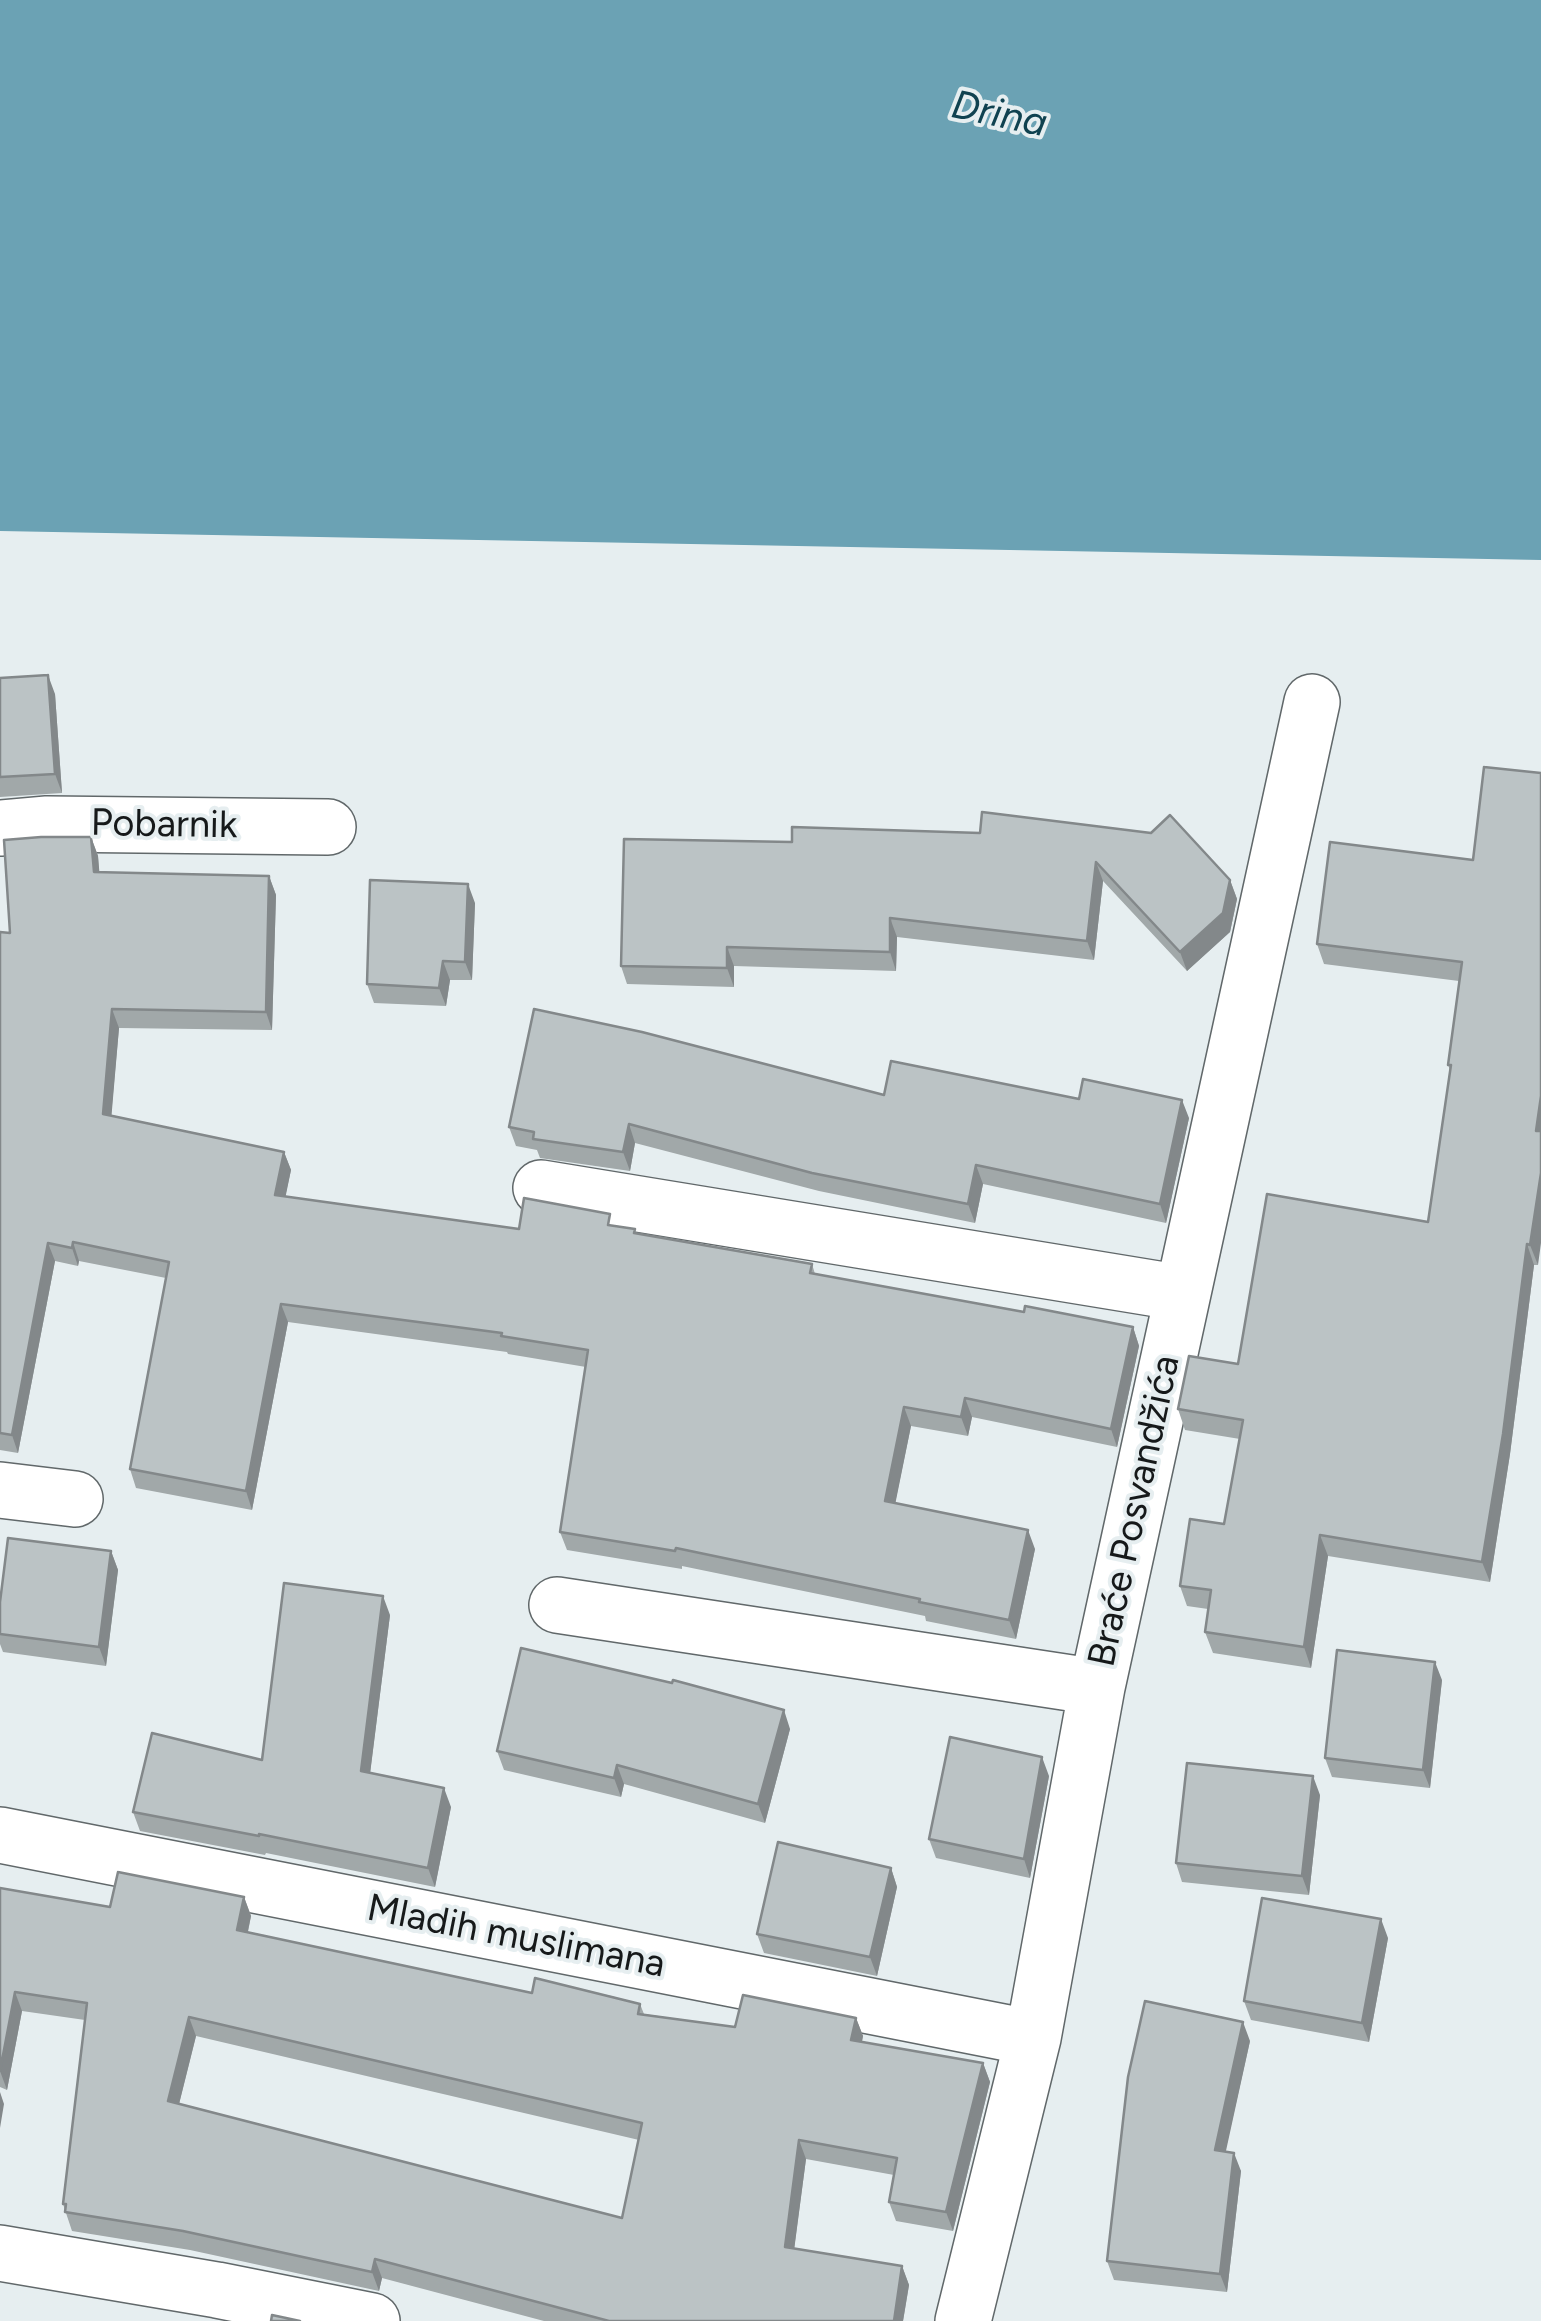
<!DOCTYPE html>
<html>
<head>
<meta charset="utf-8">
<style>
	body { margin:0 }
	canvas { display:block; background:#e6eef0 }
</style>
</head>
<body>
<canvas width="1541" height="2321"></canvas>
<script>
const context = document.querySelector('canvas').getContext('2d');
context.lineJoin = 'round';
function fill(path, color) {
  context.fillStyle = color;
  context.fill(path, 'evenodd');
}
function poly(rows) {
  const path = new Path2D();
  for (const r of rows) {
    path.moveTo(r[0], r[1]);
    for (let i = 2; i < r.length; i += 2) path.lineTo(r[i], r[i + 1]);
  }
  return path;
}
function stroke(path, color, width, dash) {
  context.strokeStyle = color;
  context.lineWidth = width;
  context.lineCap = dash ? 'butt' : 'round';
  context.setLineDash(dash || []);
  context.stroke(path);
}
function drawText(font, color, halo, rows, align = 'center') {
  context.font = font + ' Figtree,sans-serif';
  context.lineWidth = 8;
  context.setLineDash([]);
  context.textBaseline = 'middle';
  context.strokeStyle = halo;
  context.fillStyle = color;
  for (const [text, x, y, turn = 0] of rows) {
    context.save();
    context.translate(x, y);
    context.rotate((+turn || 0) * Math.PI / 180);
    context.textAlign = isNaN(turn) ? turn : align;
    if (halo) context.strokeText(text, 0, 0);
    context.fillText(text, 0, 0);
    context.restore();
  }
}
const water = poly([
	[0,0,1541,0,1541,560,0,531]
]);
const minor = poly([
	[0,828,47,824,328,827],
	[541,1188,1182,1293],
	[0,1490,75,1499],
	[557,1605,1097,1687],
	[0,1835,1033,2038],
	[0,2253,217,2290,372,2321],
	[963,2321,1033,2038,1097,1687,1312,702]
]);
const wall = poly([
	[0,678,55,694,62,793,0,797],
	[980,833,1230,880,1237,899,1230,932,1187,971,1103,881,1094,960,897,937,896,971,734,966,734,987,627,984,621,966,792,842],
	[91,837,98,856,99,872,269,876,276,895,272,1030,119,1028,111,1116,284,1152,291,1170,285,1197,519,1229,614,1226,637,1234,812,1264,815,1274,1024,1312,1133,1327,1139,1346,1117,1447,972,1417,968,1436,911,1426,895,1503,1035,1549,1016,1639,926,1621,925,1616,682,1566,682,1569,567,1550,560,1532,586,1367,508,1354,507,1352,288,1322,252,1510,136,1488,130,1469,166,1278,79,1261,78,1266,55,1261,18,1453,0,1450,0,932,10,933],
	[1473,860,1538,1265,1534,1265,1510,1454,1490,1582,1328,1556,1311,1668,1213,1653,1205,1632,1208,1609,1187,1606,1180,1586,1224,1524,1240,1439,1185,1430,1178,1409,1428,1222,1450,1070,1448,1065,1459,981,1324,964,1317,944],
	[475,903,472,980,450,980,446,1006,374,1003,367,984],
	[884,1095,1079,1099,1189,1118,1166,1223,983,1184,975,1223,819,1191,635,1143,630,1171,540,1158,537,1150,516,1146,509,1127],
	[111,1551,118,1570,106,1666,3,1652,0,1644,0,1602],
	[390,1615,370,1773,451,1807,435,1887,266,1853,265,1855,140,1831,133,1812,262,1760],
	[1442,1680,1430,1788,1332,1777,1325,1758],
	[672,1683,790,1729,765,1823,624,1784,621,1797,504,1770,497,1751],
	[1049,1776,1030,1878,936,1858,929,1839],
	[1320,1795,1309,1895,1182,1882,1176,1863],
	[891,1868,897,1887,877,1976,764,1953,757,1934],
	[0,1888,110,1907,244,1897,251,1916,248,1932,532,1993,640,2004,644,2014,735,2027,856,2018,863,2036,862,2042,983,2063,990,2082,953,2231,896,2221,889,2202,894,2175,806,2159,794,2249,902,2266,909,2285,903,2321,544,2321,382,2278,379,2291,190,2250,72,2231,63,2204,85,2020,22,2011,7,2090,0,2087],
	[196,2036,639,2140,622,2218,179,2104],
	[1388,1938,1369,2042,1251,2020,1244,2001],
	[1250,2041,1225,2152,1241,2171,1227,2292,1114,2280,1107,2261]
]);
const shadedWall = poly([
	[48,675,55,694,62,793,55,774],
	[91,837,98,856,101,891,94,872],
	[1096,862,1103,881,1094,960,1087,941],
	[269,876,276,895,272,1030,266,1012],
	[1230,880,1237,899,1230,932,1187,971,1180,952],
	[468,884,475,903,472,980,465,962],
	[890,918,897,937,896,971,890,952],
	[727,947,734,966,734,987,727,968],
	[443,961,450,980,446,1006,439,988],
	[112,1009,119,1028,110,1133,103,1114],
	[1541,1096,1541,1143,1536,1131],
	[1182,1100,1189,1118,1166,1223,1160,1204],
	[629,1124,635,1143,630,1171,623,1152],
	[284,1152,291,1170,282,1214,275,1195],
	[976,1165,983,1184,975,1223,968,1204],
	[1541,1173,1541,1243,1538,1265,1530,1245],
	[73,1242,79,1261,78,1266,72,1248],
	[48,1243,55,1261,18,1453,12,1435],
	[1527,1244,1534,1265,1510,1454,1490,1582,1482,1562],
	[281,1304,288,1322,252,1510,246,1491],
	[1133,1327,1139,1346,1117,1447,1111,1429],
	[965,1398,972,1417,968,1436,961,1417],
	[904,1407,911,1426,892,1520,885,1501],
	[1028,1530,1035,1549,1016,1639,1009,1620],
	[1320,1535,1328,1556,1311,1668,1304,1647],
	[111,1551,118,1570,106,1666,99,1647],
	[383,1596,390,1615,368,1790,361,1771],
	[1435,1662,1442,1680,1430,1788,1423,1770],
	[784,1710,790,1729,765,1823,758,1804],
	[1042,1757,1049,1776,1030,1878,1024,1859],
	[617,1765,624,1784,621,1797,614,1778],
	[1313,1776,1320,1795,1309,1895,1302,1876],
	[444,1788,451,1807,435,1887,428,1868],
	[891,1868,897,1887,877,1976,870,1957],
	[244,1897,251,1916,244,1949,237,1930],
	[1381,1919,1388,1938,1369,2042,1362,2023],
	[15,1992,22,2011,7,2090,0,2071],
	[189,2017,196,2036,175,2120,168,2101],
	[856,2018,863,2036,858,2059,851,2040],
	[1243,2022,1250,2041,1222,2169,1215,2150],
	[983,2063,990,2082,953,2231,946,2212],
	[0,2092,4,2104,0,2128],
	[799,2140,806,2159,792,2266,785,2247],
	[1234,2153,1241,2171,1227,2292,1220,2274],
	[375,2259,382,2278,379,2291,372,2272],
	[902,2266,909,2285,903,2321,894,2321]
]);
const building = poly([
	[48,675,55,774,0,777,0,678,48,675],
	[1484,767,1541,773,1541,1096,1536,1131,1541,1131,1541,1173,1530,1245,1527,1244,1503,1434,1482,1562,1320,1535,1304,1647,1205,1632,1211,1590,1180,1586,1190,1519,1224,1524,1243,1420,1178,1409,1189,1356,1238,1364,1267,1194,1428,1222,1451,1065,1448,1065,1462,962,1317,944,1330,842,1473,860,1484,767],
	[982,812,1151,833,1170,815,1230,880,1223,913,1180,952,1096,862,1087,941,890,918,890,952,727,947,727,968,621,966,624,839,792,842,792,827,980,833,982,812],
	[41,837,91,837,94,872,269,876,266,1012,112,1009,103,1114,284,1152,275,1195,519,1229,524,1198,610,1214,608,1225,635,1229,634,1233,812,1264,810,1273,1024,1312,1025,1306,1133,1327,1111,1429,965,1398,961,1417,904,1407,885,1501,1028,1530,1009,1620,919,1602,920,1599,676,1548,675,1551,560,1532,588,1350,501,1336,502,1333,281,1304,246,1491,130,1469,169,1262,73,1242,72,1248,48,1243,12,1435,0,1433,0,932,10,933,4,840,41,837],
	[370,880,468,884,465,962,443,961,439,988,367,984,370,880],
	[534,1009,642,1032,884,1095,891,1061,1079,1099,1083,1079,1182,1100,1160,1204,976,1165,968,1204,812,1173,629,1124,623,1152,533,1139,534,1132,509,1127,534,1009],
	[8,1538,111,1551,99,1647,0,1634,0,1602,8,1538],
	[284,1583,383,1596,361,1771,444,1788,428,1868,259,1834,259,1836,133,1812,152,1733,262,1760,284,1583],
	[521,1648,672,1683,673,1680,784,1710,758,1804,617,1765,614,1778,497,1751,521,1648],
	[1337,1650,1435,1662,1423,1770,1325,1758,1337,1650],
	[950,1737,1042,1757,1024,1859,929,1839,950,1737],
	[1187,1763,1313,1776,1302,1876,1176,1863,1187,1763],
	[778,1842,891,1868,870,1957,757,1934,778,1842],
	[118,1872,244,1897,237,1930,532,1993,535,1978,640,2004,638,2014,735,2027,743,1995,856,2018,851,2040,983,2063,946,2212,889,2202,897,2158,799,2140,785,2247,902,2266,894,2321,609,2321,375,2259,372,2272,183,2231,65,2212,66,2204,63,2204,87,2003,15,1992,0,2071,0,1888,110,1907,118,1872],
	[189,2017,642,2123,622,2218,168,2101,189,2017],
	[1262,1898,1381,1919,1362,2023,1244,2001,1262,1898],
	[1145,2001,1243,2022,1215,2150,1234,2153,1220,2274,1107,2261,1128,2077,1145,2001],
	[272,2315,300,2321,271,2321,272,2315]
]);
const streetNames = [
	["Pobarnik",164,825,1],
	["Braće Posvandžića",1135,1511,-78],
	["Mladih muslimana",516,1937,11]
];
const waterNames = [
	["Drina",999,115,12]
];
fill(water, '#6ba2b4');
stroke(minor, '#61686a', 58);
stroke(minor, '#fff', 55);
fill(wall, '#a1a8a9');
fill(shadedWall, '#83888a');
fill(building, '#bbc3c5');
stroke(building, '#83888a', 2.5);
drawText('38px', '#16191a', '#e6eef0', streetNames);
drawText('italic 40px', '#104250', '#e6eef0', waterNames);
</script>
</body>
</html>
